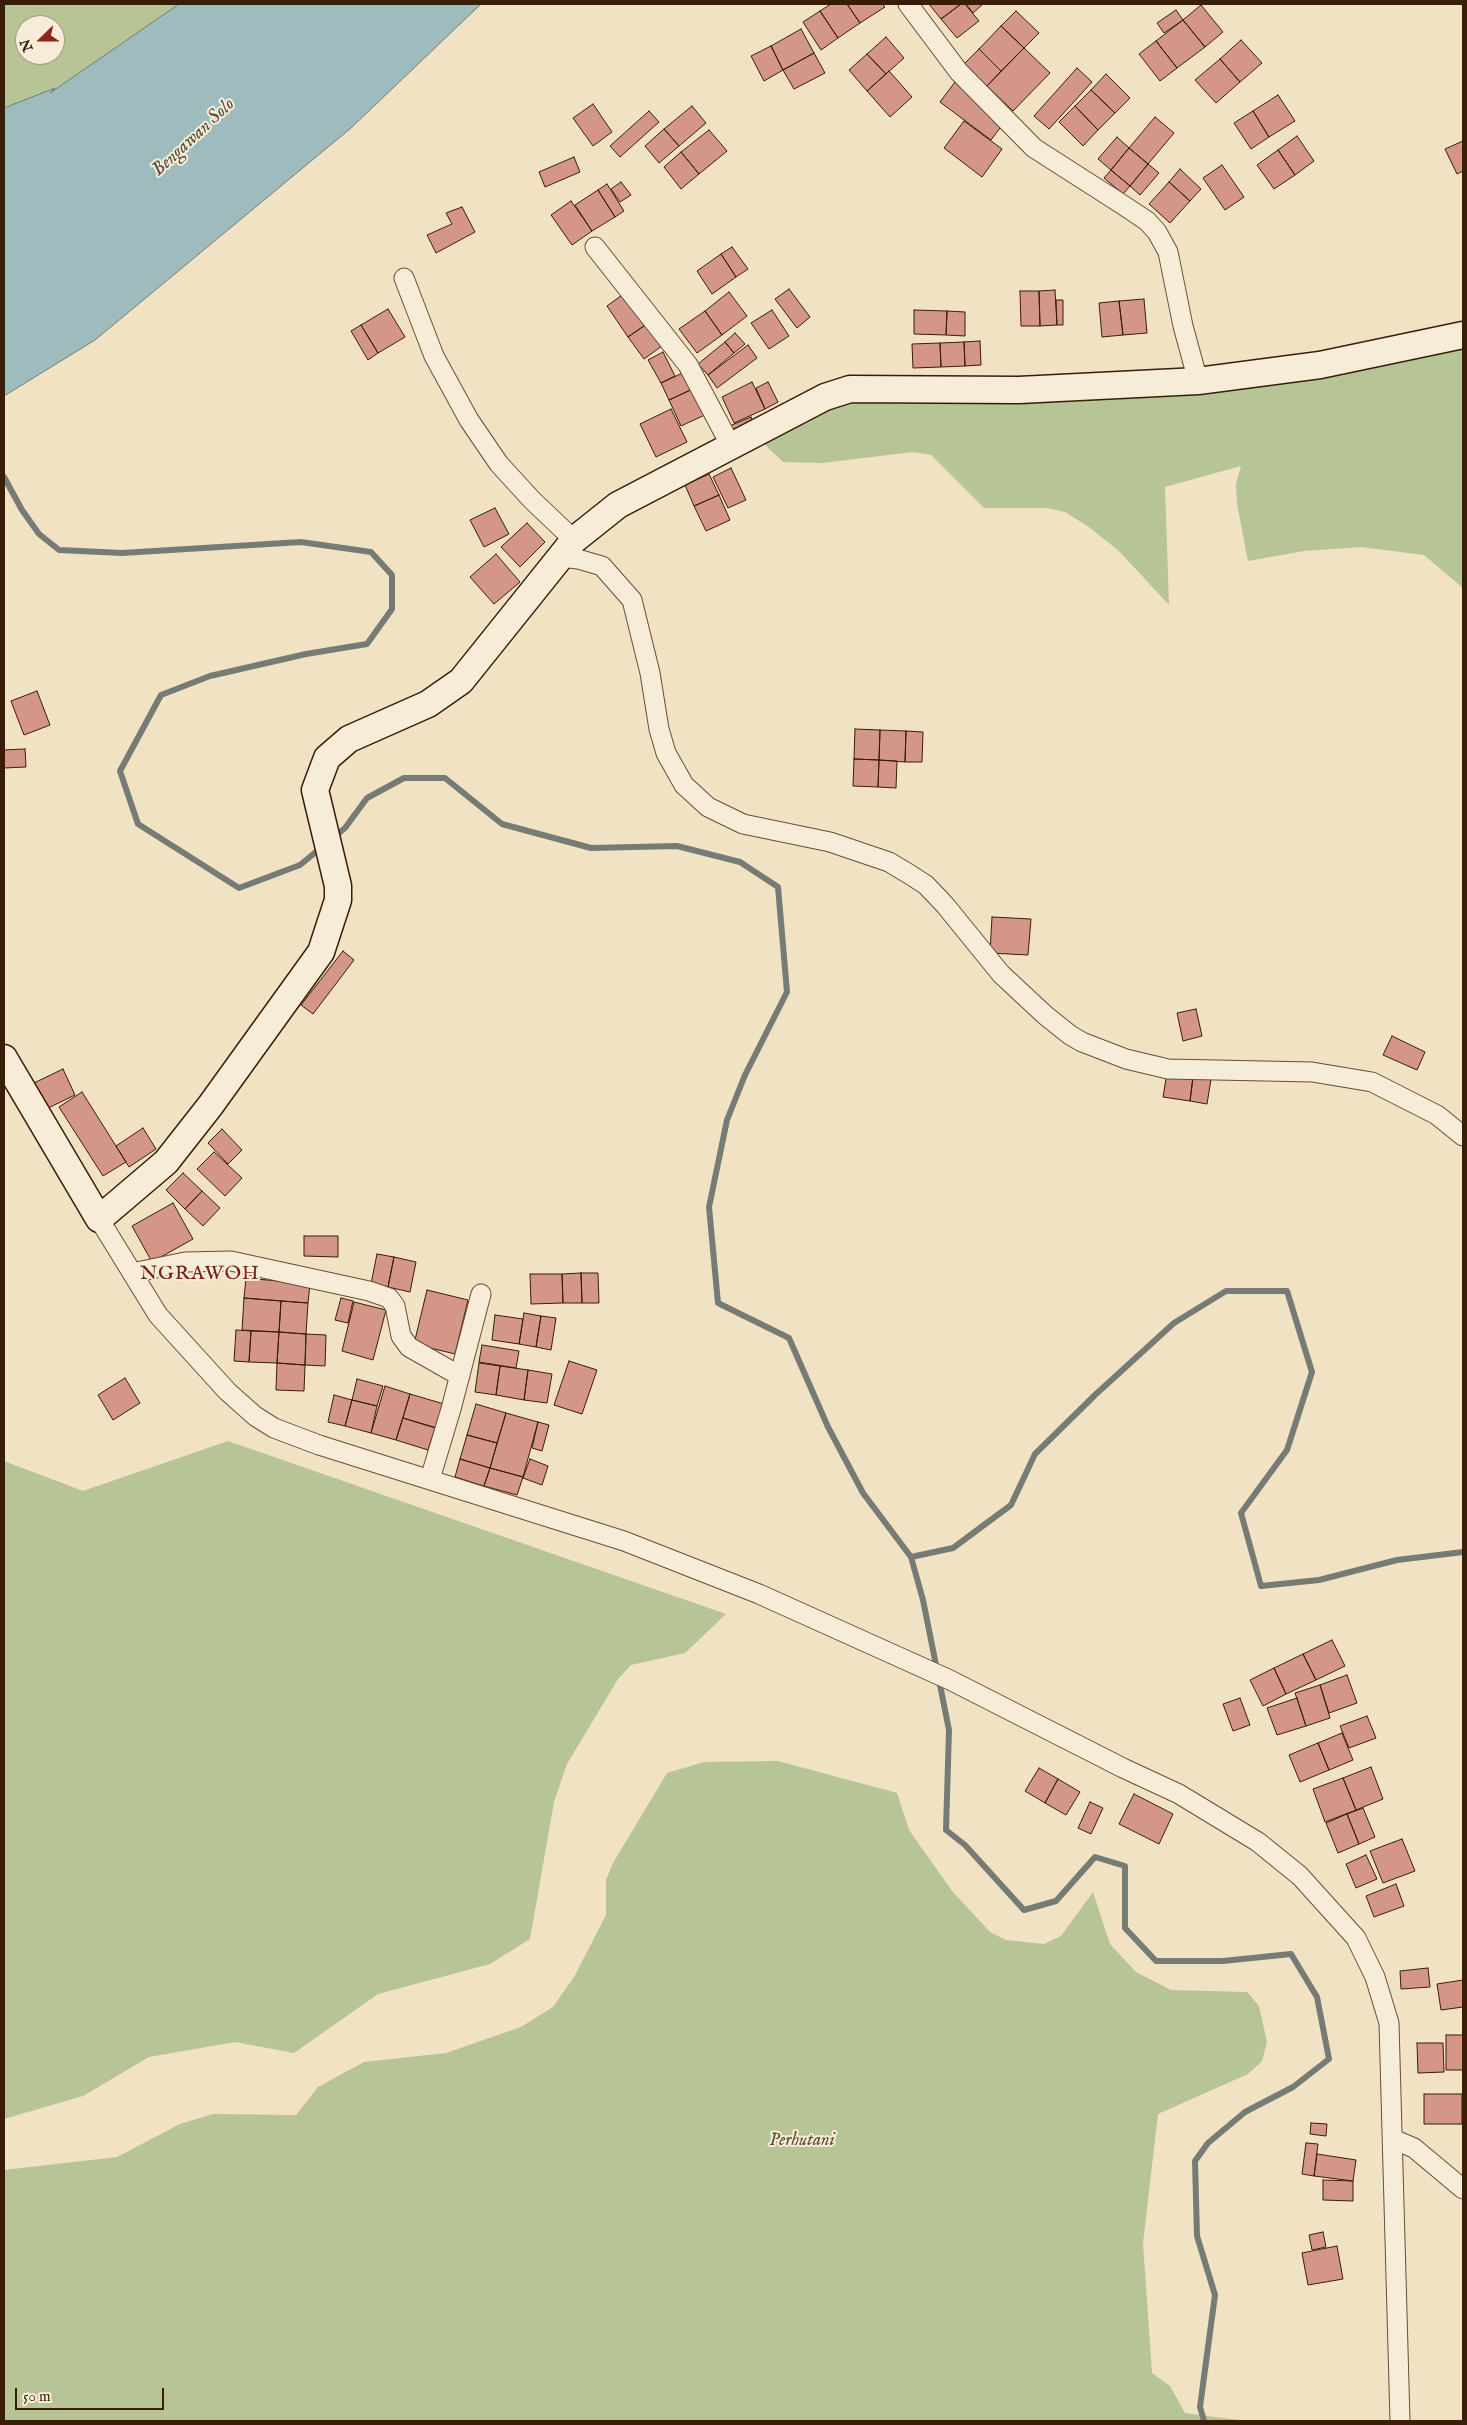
<!DOCTYPE html>
<html>
<head>
<meta charset="utf-8">
<style>
	body { margin:0 }
	#map { position:relative; width:1467px; height:2425px; overflow:hidden; background:#f1e2c3; font-family:"IM FELL English",serif }
	canvas { display:block }
	.frame { position:absolute; inset:0; border:5px solid #391d09; pointer-events:none }
	.north { position:absolute; left:15px; top:15px; width:50px; height:50px; box-sizing:border-box; background:#f6ecd8; border:1px solid #aa9985; border-radius:50%; rotate:248deg; font-size:14px; font-weight:700; line-height:20px; text-align:center; color:#391d09 }
	.north::after { content:''; display:block; margin:auto; width:18px; height:22px; background:#8f2418; clip-path:polygon(50% 0,100% 100%,50% 72%,0 100%) }
	.scale { position:absolute; left:15px; top:2388px; width:149px; height:22px; box-sizing:border-box; border:2px solid #391d09; border-top:0; padding-left:6px; font-size:15px; line-height:18px; white-space:nowrap; color:#391d09; -webkit-text-stroke:4px #f6ecd8; paint-order:stroke }
</style>
</head>
<body>
<div id="map">
<canvas width="1467" height="2425"></canvas>
<div class="frame"></div>
<div class="north">N</div>
<div class="scale">50 m</div>
</div>
<script>
const context = document.querySelector('canvas').getContext('2d');
context.lineJoin = 'round';
function fill(path, color) {
  context.fillStyle = color;
  context.fill(path, 'evenodd');
}
function poly(rows) {
  const path = new Path2D();
  for (const r of rows) {
    path.moveTo(r[0], r[1]);
    for (let i = 2; i < r.length; i += 2) path.lineTo(r[i], r[i + 1]);
  }
  return path;
}
function stroke(path, color, width, dash) {
  context.strokeStyle = color;
  context.lineWidth = width;
  context.lineCap = dash ? 'butt' : 'round';
  context.setLineDash(dash || []);
  context.stroke(path);
}
function drawText(font, color, halo, rows, align = 'center') {
  context.font = font + ' "IM FELL English",serif';
  context.lineWidth = 4;
  context.setLineDash([]);
  context.textBaseline = 'middle';
  context.strokeStyle = halo;
  context.fillStyle = color;
  for (const [text, x, y, turn = 0] of rows) {
    context.save();
    context.translate(x, y);
    context.rotate((+turn || 0) * Math.PI / 180);
    context.textAlign = isNaN(turn) ? turn : align;
    if (halo) context.strokeText(text, 0, 0);
    context.fillText(text, 0, 0);
    context.restore();
  }
}
const green = poly([
	[4,4,179,4,41,100,53,89,4,108],
	[25,25,55,25,55,55,25,55],
	[1463,344,1463,588,1424,555,1361,547,1304,551,1248,561,1237,504,1236,484,1241,466,1165,487,1169,605,1119,551,1089,527,1065,512,1047,508,984,508,931,455,913,452,822,463,783,462,761,441,851,398,1019,398],
	[228,1441,726,1614,685,1653,631,1665,618,1679,567,1764,554,1802,530,1939,490,1964,378,1994,294,2053,235,2042,149,2057,83,2096,4,2119,4,1461,83,1491],
	[778,1761,897,1793,909,1830,952,1891,990,1932,1006,1940,1044,1944,1061,1936,1093,1892,1110,1944,1136,1972,1171,1990,1247,1992,1259,2006,1267,2042,1262,2061,1248,2074,1158,2114,1143,2243,1152,2373,1170,2386,1185,2413,1246,2421,4,2421,4,2170,117,2157,180,2124,213,2114,296,2115,318,2087,364,2062,446,2053,521,2027,553,2007,574,1977,606,1915,606,1880,613,1863,667,1773,704,1762]
]);
const water = poly([
	[179,4,481,4,351,128,95,340,4,396,4,108,55,88,50,93,179,4]
]);
const stream = poly([
	[4,477,22,510,39,534,59,550,122,553,301,542,371,552,392,575,392,609,367,644,306,654,210,676,161,695,120,771,138,824,239,888,300,865,322,847],
	[333,838,345,828,367,798,404,778,445,778,502,824,591,848,677,846,740,862,778,887,787,992,745,1075,727,1120,709,1207,718,1303,789,1338,828,1427,863,1493,911,1557,923,1600,949,1730,946,1830,965,1845,1024,1910,1056,1901,1095,1857,1125,1866,1125,1928,1156,1961,1223,1961,1291,1954,1317,1997,1329,2059,1293,2087,1245,2112,1208,2143,1195,2161,1197,2236,1215,2295,1200,2407,1204,2421],
	[911,1557,953,1548,1011,1505,1035,1454,1095,1395,1174,1323,1226,1291,1287,1291,1312,1372,1287,1450,1241,1513,1261,1586,1319,1580,1397,1560,1463,1552]
]);
const building = poly([
	[831,4,847,4,860,23,838,38,820,11,831,4],
	[847,4,882,4,885,7,860,23,847,4],
	[929,4,961,4,941,19,929,4],
	[961,4,965,4,979,21,957,38,941,19,961,4],
	[966,4,983,4,973,13,966,4],
	[1201,5,1223,32,1205,47,1183,20,1201,5],
	[1176,10,1183,20,1164,33,1157,23,1176,10],
	[820,11,838,38,821,50,803,22,820,11],
	[1016,11,1039,33,1024,48,1001,26,1016,11],
	[1183,20,1205,47,1177,68,1156,41,1183,20],
	[1001,26,1024,48,1001,71,979,49,1001,26],
	[801,29,814,53,783,70,771,46,801,29],
	[886,37,904,58,886,74,867,54,886,37],
	[1241,40,1262,63,1240,82,1220,59,1241,40],
	[1156,41,1177,68,1160,81,1139,54,1156,41],
	[771,46,783,70,764,81,751,56,771,46],
	[1024,48,1050,73,1013,111,987,86,1024,48],
	[979,49,1001,71,987,86,964,64,979,49],
	[814,53,825,73,794,89,783,70,814,53],
	[867,54,886,74,867,91,849,70,867,54],
	[1220,59,1240,82,1216,103,1195,80,1220,59],
	[1077,68,1092,82,1049,129,1034,116,1077,68],
	[889,71,912,97,890,117,867,91,889,71],
	[1106,74,1130,98,1115,113,1091,90,1106,74],
	[955,82,1006,120,991,140,940,102,955,82],
	[1091,90,1115,113,1098,130,1075,106,1091,90],
	[1278,95,1295,121,1269,137,1253,111,1278,95],
	[593,104,612,132,593,146,573,118,593,104],
	[692,106,706,123,679,146,664,129,692,106],
	[1075,106,1098,130,1083,146,1059,122,1075,106],
	[649,111,659,122,620,157,610,146,649,111],
	[1253,111,1269,137,1251,149,1234,123,1253,111],
	[1155,117,1174,133,1148,164,1129,148,1155,117],
	[964,121,1002,149,982,177,944,148,964,121],
	[664,129,679,146,659,163,645,146,664,129],
	[709,130,727,151,699,174,681,152,709,130],
	[1297,136,1314,161,1295,175,1278,150,1297,136],
	[1117,137,1129,148,1111,170,1098,159,1117,137],
	[1463,141,1463,171,1457,174,1445,149,1463,141],
	[1129,148,1148,164,1130,186,1111,170,1129,148],
	[1278,150,1295,175,1274,189,1257,165,1278,150],
	[681,152,699,174,681,189,664,167,681,152],
	[574,157,580,172,545,187,539,172,574,157],
	[1148,164,1159,173,1140,195,1130,186,1148,164],
	[1222,165,1244,197,1225,210,1203,178,1222,165],
	[1180,169,1201,189,1190,201,1169,182,1180,169],
	[1111,170,1130,186,1123,194,1104,178,1111,170],
	[621,182,631,195,620,202,611,189,621,182],
	[1169,182,1190,201,1170,223,1149,204,1169,182],
	[607,184,624,211,615,217,598,190,607,184],
	[598,190,615,217,592,231,575,205,598,190],
	[571,201,592,231,572,245,551,215,571,201],
	[462,207,475,232,436,253,427,235,452,224,446,213,462,207],
	[732,247,748,269,736,277,721,254,732,247],
	[721,254,736,277,712,294,697,271,721,254],
	[789,289,810,317,797,328,775,299,789,289],
	[629,290,651,321,628,337,607,306,629,290],
	[1055,290,1057,325,1040,326,1039,291,1055,290],
	[1020,291,1039,291,1040,326,1021,326,1020,291],
	[729,292,747,316,722,335,705,311,729,292],
	[1144,299,1147,333,1123,335,1119,301,1144,299],
	[1056,300,1063,300,1063,325,1057,325,1056,300],
	[1119,301,1123,335,1102,337,1099,303,1119,301],
	[388,309,405,337,378,353,361,325,388,309],
	[772,310,789,336,769,349,751,323,772,310],
	[914,310,947,311,946,335,914,334,914,310],
	[705,311,722,335,697,353,679,329,705,311],
	[947,311,965,312,965,336,946,335,947,311],
	[651,321,666,343,644,359,628,337,651,321],
	[361,325,378,353,368,360,351,331,361,325],
	[735,333,745,344,734,353,725,342,735,333],
	[980,341,981,365,965,366,964,342,980,341],
	[725,342,734,353,708,375,698,364,725,342],
	[964,342,965,366,941,367,940,343,964,342],
	[940,343,941,367,913,368,912,344,940,343],
	[748,345,757,358,717,388,708,375,748,345],
	[663,352,675,376,661,383,648,360,663,352],
	[689,370,697,387,669,400,661,383,689,370],
	[752,382,765,409,734,423,722,397,752,382],
	[768,382,778,402,765,409,756,388,768,382],
	[697,387,709,413,681,426,669,400,697,387],
	[671,409,687,442,656,457,640,424,671,409],
	[751,417,755,428,731,438,727,427,751,417],
	[731,468,746,500,728,508,713,477,731,468],
	[709,474,719,495,694,506,685,485,709,474],
	[719,495,730,520,706,531,694,506,719,495],
	[495,508,509,534,484,547,470,520,495,508],
	[527,523,545,542,520,567,501,547,527,523],
	[496,554,520,582,494,604,470,577,496,554],
	[37,691,50,725,24,735,11,701,37,691],
	[855,729,880,730,879,760,854,759,855,729],
	[880,730,906,731,905,762,879,760,880,730],
	[906,731,923,732,922,762,905,762,906,731],
	[25,749,26,767,4,768,4,750,25,749],
	[854,759,879,760,878,787,853,786,854,759],
	[879,760,897,761,896,788,878,787,879,760],
	[992,917,1031,919,1028,955,990,953,992,917],
	[343,951,354,960,313,1014,301,1005,343,951],
	[1196,1009,1202,1036,1183,1041,1177,1013,1196,1009],
	[1392,1036,1425,1052,1417,1070,1383,1055,1392,1036],
	[63,1069,75,1095,44,1110,32,1084,63,1069],
	[1167,1073,1193,1077,1190,1101,1163,1097,1167,1073],
	[1193,1077,1211,1079,1207,1104,1190,1101,1193,1077],
	[82,1092,126,1162,103,1176,59,1107,82,1092],
	[143,1128,156,1149,129,1167,116,1146,143,1128],
	[222,1129,242,1150,228,1164,208,1143,222,1129],
	[214,1152,242,1178,225,1196,197,1169,214,1152],
	[183,1173,202,1191,185,1209,166,1190,183,1173],
	[202,1191,220,1208,203,1226,185,1209,202,1191],
	[173,1203,193,1239,152,1262,132,1226,173,1203],
	[304,1236,338,1236,338,1257,304,1256,304,1236],
	[377,1254,394,1257,388,1287,371,1284,377,1254],
	[394,1257,416,1262,410,1292,388,1287,394,1257],
	[581,1273,598,1273,599,1303,582,1303,581,1273],
	[581,1273,582,1303,563,1303,562,1274,581,1273],
	[530,1274,562,1274,563,1303,531,1304,530,1274],
	[246,1278,310,1284,308,1303,244,1298,246,1278],
	[427,1290,468,1300,455,1354,414,1344,427,1290],
	[244,1298,281,1301,279,1332,242,1330,244,1298],
	[341,1298,353,1301,348,1323,335,1320,341,1298],
	[281,1301,308,1303,306,1334,279,1332,281,1301],
	[354,1302,386,1310,373,1360,342,1351,354,1302],
	[524,1313,541,1316,536,1347,519,1344,524,1313],
	[495,1315,523,1319,519,1344,492,1340,495,1315],
	[541,1316,556,1318,551,1350,536,1347,541,1316],
	[236,1330,251,1331,249,1362,234,1361,236,1330],
	[251,1331,279,1332,277,1363,249,1362,251,1331],
	[279,1332,306,1334,305,1365,277,1363,279,1332],
	[306,1334,326,1335,325,1366,305,1365,306,1334],
	[482,1345,519,1351,516,1368,479,1362,482,1345],
	[569,1361,597,1370,582,1414,554,1405,569,1361],
	[277,1363,305,1365,304,1391,276,1390,277,1363],
	[479,1363,500,1366,496,1395,475,1392,479,1363],
	[500,1366,528,1370,524,1400,496,1395,500,1366],
	[528,1370,552,1374,547,1403,524,1400,528,1370],
	[125,1378,140,1403,113,1420,98,1395,125,1378],
	[357,1379,383,1386,377,1406,352,1400,357,1379],
	[385,1386,410,1394,396,1440,371,1433,385,1386],
	[410,1394,444,1404,437,1428,403,1418,410,1394],
	[334,1395,352,1400,345,1426,328,1422,334,1395],
	[352,1400,377,1406,371,1433,345,1426,352,1400],
	[476,1404,506,1413,497,1443,467,1435,476,1404],
	[506,1413,538,1422,523,1477,490,1468,506,1413],
	[403,1418,435,1428,428,1450,396,1440,403,1418],
	[538,1422,549,1425,542,1451,532,1448,538,1422],
	[467,1435,497,1443,490,1468,460,1459,467,1435],
	[460,1459,490,1468,484,1486,455,1477,460,1459],
	[530,1459,548,1466,542,1485,523,1478,530,1459],
	[490,1468,523,1477,517,1495,484,1486,490,1468],
	[1332,1640,1345,1666,1316,1680,1303,1654,1332,1640],
	[1303,1654,1316,1680,1286,1694,1274,1668,1303,1654],
	[1274,1668,1286,1694,1263,1706,1250,1680,1274,1668],
	[1347,1675,1357,1703,1329,1713,1320,1685,1347,1675],
	[1320,1685,1330,1718,1306,1726,1295,1693,1320,1685],
	[1240,1698,1250,1725,1233,1731,1223,1704,1240,1698],
	[1297,1698,1306,1726,1277,1735,1267,1708,1297,1698],
	[1367,1716,1376,1738,1349,1748,1340,1726,1367,1716],
	[1342,1733,1353,1760,1329,1770,1318,1743,1342,1733],
	[1318,1743,1329,1770,1300,1782,1289,1755,1318,1743],
	[1371,1767,1383,1799,1356,1810,1343,1778,1371,1767],
	[1039,1768,1058,1779,1045,1803,1025,1791,1039,1768],
	[1343,1778,1356,1810,1325,1822,1313,1789,1343,1778],
	[1058,1779,1080,1792,1066,1815,1045,1803,1058,1779],
	[1134,1794,1173,1814,1159,1844,1119,1824,1134,1794],
	[1090,1802,1103,1808,1091,1834,1078,1828,1090,1802],
	[1363,1808,1375,1837,1359,1844,1347,1814,1363,1808],
	[1347,1814,1359,1844,1338,1853,1326,1823,1347,1814],
	[1402,1839,1415,1871,1383,1883,1370,1851,1402,1839],
	[1366,1855,1377,1879,1356,1888,1346,1864,1366,1855],
	[1396,1884,1404,1906,1374,1917,1366,1896,1396,1884],
	[1428,1968,1430,1987,1401,1989,1400,1971,1428,1968],
	[1463,1980,1463,2007,1441,2010,1437,1984,1463,1980],
	[1446,2035,1463,2035,1463,2070,1446,2070,1446,2035],
	[1417,2043,1443,2043,1444,2072,1418,2073,1417,2043],
	[1424,2094,1462,2094,1462,2124,1424,2124,1424,2094],
	[1311,2123,1327,2124,1326,2136,1310,2134,1311,2123],
	[1306,2143,1318,2144,1314,2176,1302,2174,1306,2143],
	[1317,2154,1356,2160,1353,2181,1314,2176,1317,2154],
	[1323,2180,1353,2181,1353,2201,1323,2200,1323,2180],
	[1323,2232,1326,2247,1312,2250,1309,2235,1323,2232],
	[1337,2246,1343,2279,1308,2285,1302,2253,1337,2246]
]);
const street = poly([
	[908,4,959,72,1034,148,1123,205,1147,221,1157,232,1168,252,1183,326,1198,381],
	[595,247,688,365,731,446],
	[404,278,434,356,469,420,499,464,532,500,574,540],
	[560,557,578,559,602,566,632,600,650,673,659,729,666,753,684,785,708,807,743,824,830,842,889,862,909,874,926,885,945,905,1001,974,1045,1015,1070,1035,1082,1042,1126,1059,1168,1069,1312,1072,1372,1082,1437,1115,1463,1136],
	[99,1219,158,1315,227,1391,255,1416,274,1428,319,1445,624,1541,759,1594,950,1680,1123,1768,1179,1794,1258,1842,1300,1876,1356,1938,1375,1977,1389,2023,1400,2421],
	[132,1273,185,1262,231,1261,369,1291,389,1298,395,1306,401,1336,409,1347,460,1376],
	[430,1479,451,1409,481,1294],
	[1393,2139,1414,2148,1463,2189]
]);
const secondary = poly([
	[4,1058,99,1219,166,1162,210,1106,321,952,338,900,338,886,315,790,327,758,349,739,428,704,461,681,574,540,618,505,825,397,850,389,1019,390,1198,381,1320,365,1463,335]
]);
const parkNames = [
	["Perhutani",802,2141]
];
const waterNames = [
	["Bengawan Solo",194,138,-43]
];
const quarterNames = [
	["NGRAWOH",200,1275]
];
fill(green, '#b6c496');
fill(water, '#9ebcbd');
stroke(water, '#767c75', 1);
stroke(stream, '#767c75', 6);
fill(building, '#d39689');
stroke(building, '#391d09', 1);
stroke(street, '#674e38', 21);
stroke(secondary, '#391d09', 29);
stroke(street, '#f6ecd8', 19);
stroke(secondary, '#f6ecd8', 26);
drawText('italic 18px', '#5e4f33', '#f6ecd8', parkNames);
drawText('italic 19px', '#574d3f', '#f6ecd8', waterNames);
context.letterSpacing = '1px';
drawText('20px', '#7a1f14', '#f6ecd8', quarterNames);
context.letterSpacing = '0px';
</script>
</body>
</html>
